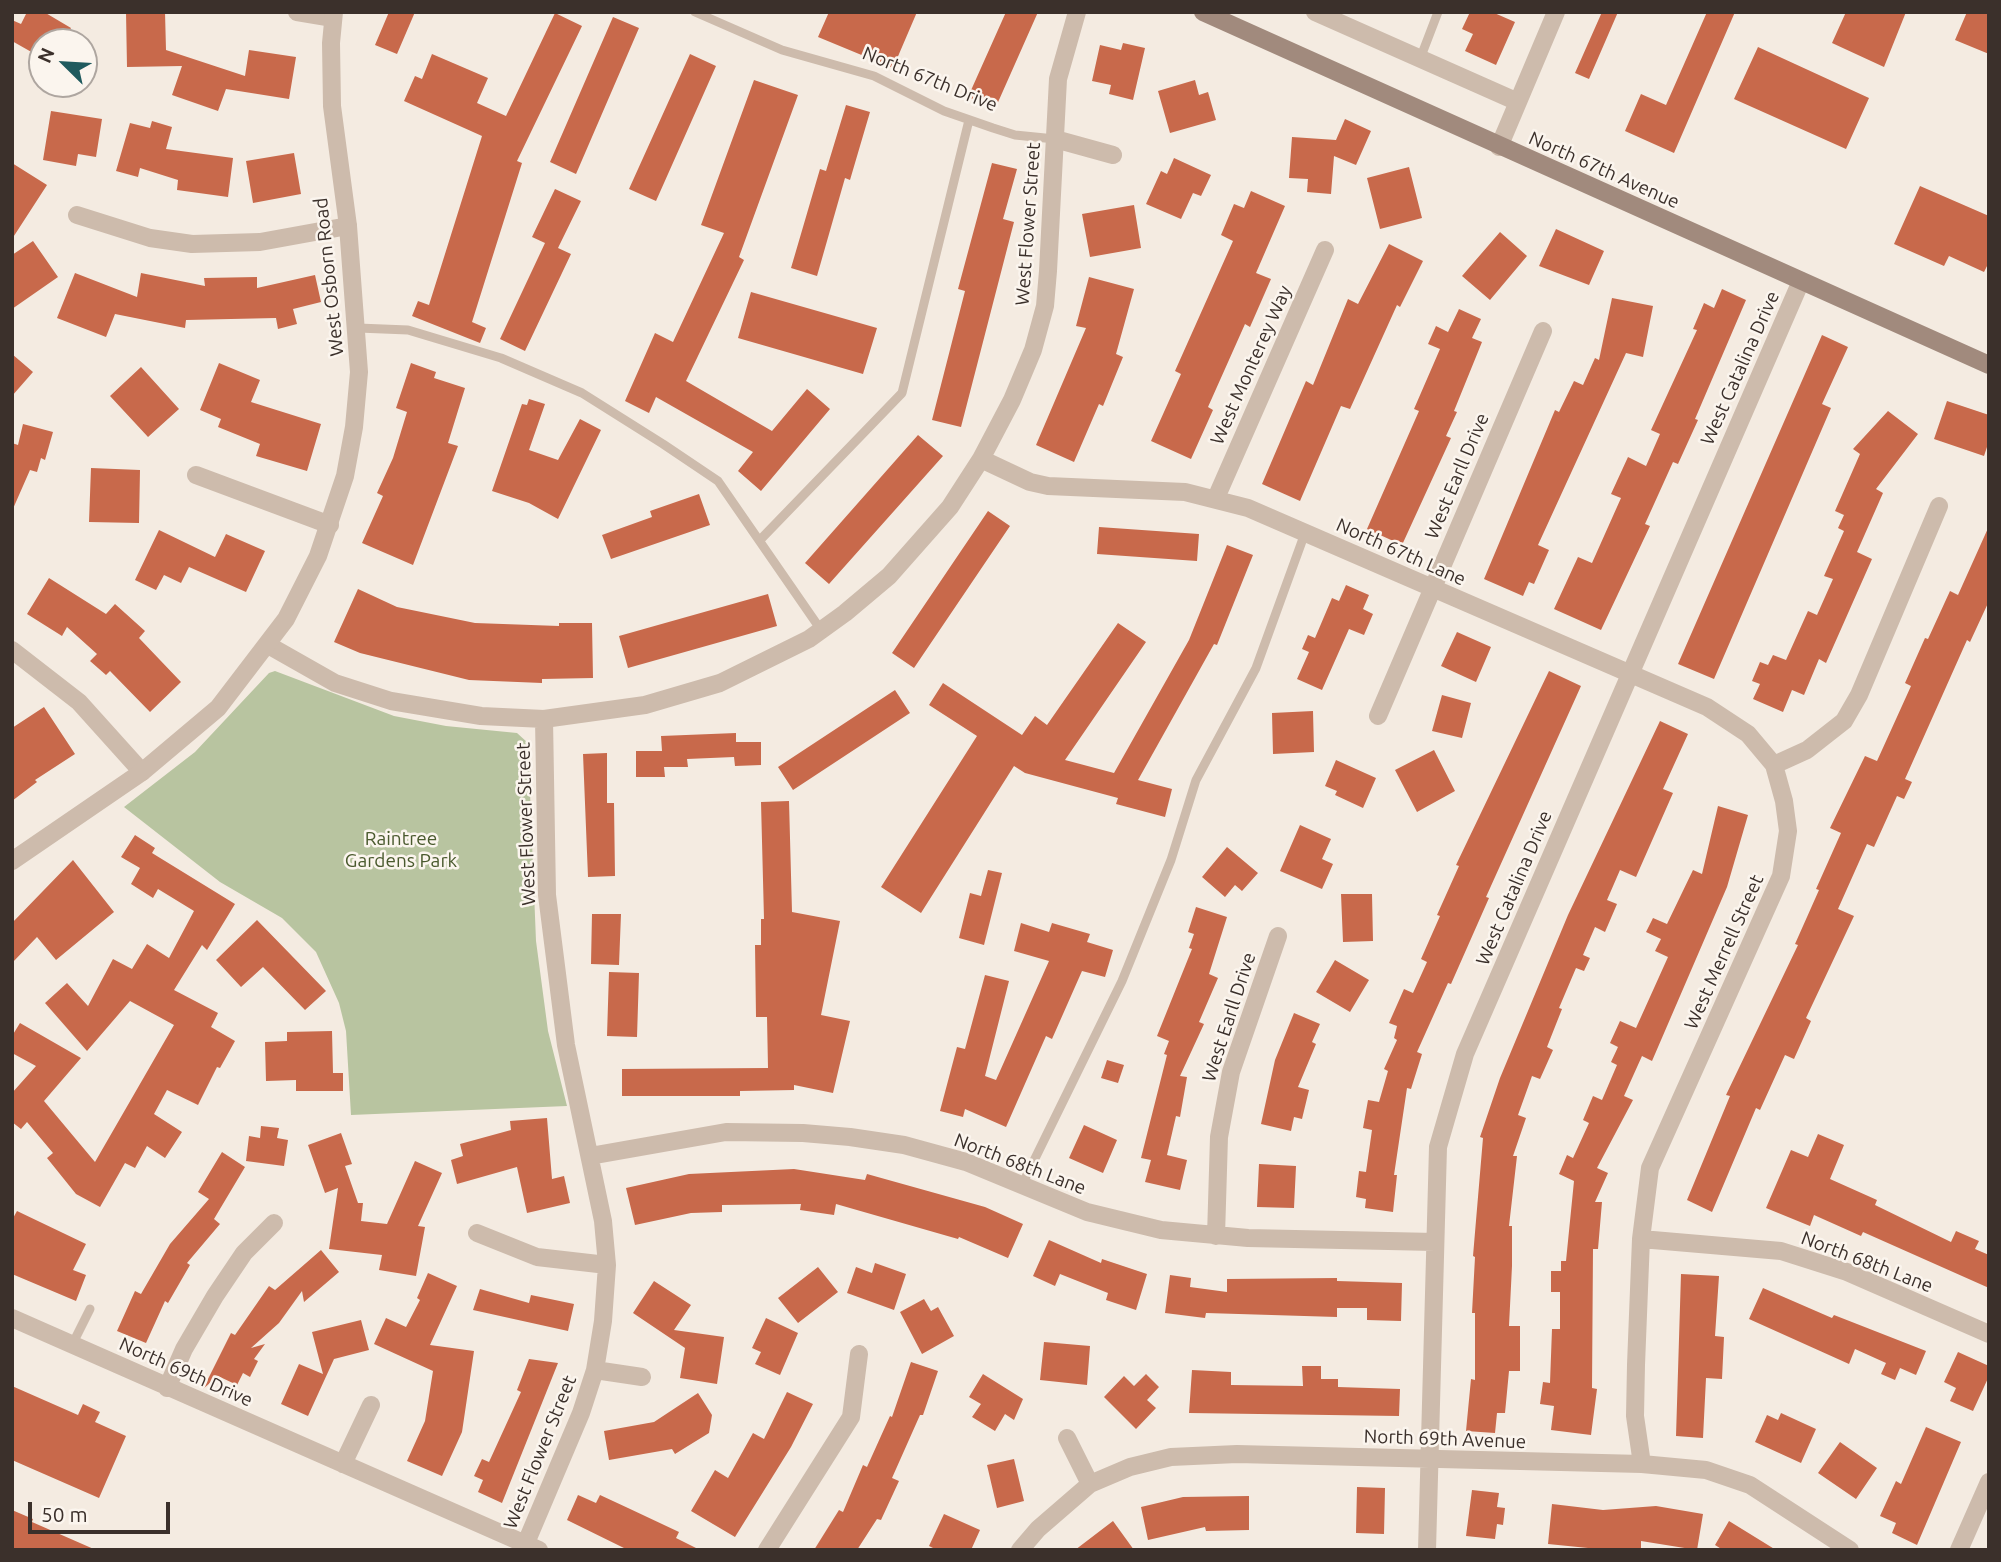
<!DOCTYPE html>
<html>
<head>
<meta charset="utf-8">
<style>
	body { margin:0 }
	#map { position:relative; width:2001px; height:1562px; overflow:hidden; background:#f4ebe1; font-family:Ubuntu,sans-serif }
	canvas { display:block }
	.frame { position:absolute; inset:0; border:14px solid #3b302b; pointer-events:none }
	.north { position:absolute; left:28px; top:28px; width:70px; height:70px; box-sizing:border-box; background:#fbf5ee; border:2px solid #aea6a0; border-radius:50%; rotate:294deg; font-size:19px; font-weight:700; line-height:28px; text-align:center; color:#3b302b }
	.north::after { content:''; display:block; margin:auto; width:24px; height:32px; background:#1f5a5e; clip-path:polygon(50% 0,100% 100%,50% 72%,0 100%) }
	.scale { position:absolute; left:28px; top:1502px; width:142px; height:32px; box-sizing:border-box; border:4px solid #3b302b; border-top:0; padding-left:9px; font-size:21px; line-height:24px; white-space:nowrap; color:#3b302b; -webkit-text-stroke:5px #fbf5ee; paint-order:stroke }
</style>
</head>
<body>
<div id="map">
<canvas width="2001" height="1562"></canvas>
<div class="frame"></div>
<div class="north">N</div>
<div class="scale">50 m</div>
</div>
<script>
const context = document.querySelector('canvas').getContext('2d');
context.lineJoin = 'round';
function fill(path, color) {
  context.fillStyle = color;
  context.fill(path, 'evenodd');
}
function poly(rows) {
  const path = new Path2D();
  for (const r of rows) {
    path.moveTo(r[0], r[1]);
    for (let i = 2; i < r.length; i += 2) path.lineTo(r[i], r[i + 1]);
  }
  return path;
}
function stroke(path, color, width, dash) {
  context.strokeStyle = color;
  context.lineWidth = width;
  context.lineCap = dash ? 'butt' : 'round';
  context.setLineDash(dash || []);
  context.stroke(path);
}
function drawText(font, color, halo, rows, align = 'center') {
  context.font = font + ' Ubuntu,sans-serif';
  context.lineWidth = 5;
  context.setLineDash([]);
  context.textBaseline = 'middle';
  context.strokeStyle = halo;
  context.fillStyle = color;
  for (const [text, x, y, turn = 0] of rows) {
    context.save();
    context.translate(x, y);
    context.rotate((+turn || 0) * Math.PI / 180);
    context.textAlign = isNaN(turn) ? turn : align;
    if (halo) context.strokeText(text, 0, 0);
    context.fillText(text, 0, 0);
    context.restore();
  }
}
const green = poly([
	[275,671,394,716,446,726,517,733,528,743,536,941,548,1031,567,1106,351,1115,346,1031,339,1003,316,952,282,918,220,882,124,807,195,752,269,673]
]);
const building = poly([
	[27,12,44,12,71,28,63,42,42,42,42,58,12,41,12,20,21,24],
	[126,12,165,12,166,50,245,76,249,50,296,57,289,99,226,89,218,111,172,95,182,66,127,67],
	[389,12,415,12,397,54,375,45],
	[829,12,917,12,893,68,818,37],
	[1006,12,1038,12,995,109,968,97],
	[1470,12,1492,12,1515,22,1496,65,1465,51,1473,34,1462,29],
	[1602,12,1618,12,1589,79,1575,73],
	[1707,12,1735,12,1674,153,1625,131,1641,94,1666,105],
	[1846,12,1906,12,1884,67,1832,43],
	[1967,12,1989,12,1989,54,1955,40],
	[555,13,582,26,517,161,522,163,472,322,486,328,480,343,412,316,418,301,429,305,482,136,404,101,415,76,422,79,432,54,488,78,477,103,506,116],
	[613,17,639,28,576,174,550,162],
	[1123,43,1145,48,1133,100,1109,94,1111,85,1092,81,1100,45,1121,50],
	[1758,47,1869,98,1846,149,1734,99],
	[690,54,716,66,656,201,629,189],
	[754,80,798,95,739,257,744,260,686,381,772,431,807,389,830,409,761,491,738,471,753,452,656,397,649,413,625,401,655,333,673,342,724,233,701,225],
	[1195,80,1199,95,1208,92,1216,120,1170,133,1158,91],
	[846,105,870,112,850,180,845,178,817,276,791,268,820,169,826,171],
	[51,111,102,119,96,157,78,154,76,166,43,160],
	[1345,119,1371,131,1356,165,1334,156,1331,194,1307,192,1308,179,1289,178,1292,137,1336,140],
	[152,121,172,127,166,149,233,158,228,197,177,190,178,180,140,168,138,177,116,171,130,123,150,128],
	[294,153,301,194,253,203,246,161],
	[1174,158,1211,175,1201,196,1193,193,1181,219,1146,204,1161,171,1167,174],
	[12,163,47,185,12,239],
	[992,163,1017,169,1003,219,1014,222,961,427,932,420,965,291,958,289],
	[1409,167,1422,218,1380,229,1367,178],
	[1920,186,1989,216,1989,262,1984,272,1949,256,1944,266,1894,244],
	[555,189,581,201,558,248,571,254,525,351,500,339,545,243,532,237],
	[1251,191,1285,206,1256,273,1271,279,1250,327,1245,324,1208,407,1213,410,1191,459,1151,441,1181,374,1175,371,1233,241,1221,235,1234,204,1244,208],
	[1134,205,1141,248,1090,257,1082,214],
	[1556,229,1604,251,1589,285,1539,266],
	[1500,232,1527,256,1490,300,1462,276],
	[33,241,58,277,12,309,12,255],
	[1389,244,1423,261,1400,307,1397,305,1350,409,1341,406,1300,501,1262,484,1306,381,1313,385,1348,299,1358,304],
	[75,273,137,297,141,273,205,286,204,278,257,277,257,288,315,275,321,302,293,309,297,324,278,329,276,318,186,320,185,328,115,314,106,337,57,318],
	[1089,277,1134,289,1116,354,1123,357,1103,406,1099,404,1074,462,1036,445,1086,328,1076,326],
	[1722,289,1746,300,1695,419,1698,420,1678,464,1673,462,1645,524,1650,526,1601,630,1554,609,1578,557,1592,563,1621,498,1611,494,1628,457,1646,466,1660,434,1651,430,1697,330,1693,329,1704,303,1714,308],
	[751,292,877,328,863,374,738,338],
	[1612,298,1653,306,1643,357,1626,353,1538,545,1549,550,1534,584,1529,582,1523,596,1484,579,1555,410,1559,412,1574,381,1583,385,1595,358,1599,360],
	[1459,309,1481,319,1472,338,1482,342,1454,411,1457,412,1446,436,1451,438,1402,545,1367,529,1419,411,1414,409,1440,349,1428,344,1436,326,1448,332],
	[1822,335,1848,347,1822,404,1831,408,1714,679,1678,664],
	[12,354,33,372,12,396],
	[219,363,260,380,251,402,321,424,307,471,256,456,260,444,218,427,221,419,200,410],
	[411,363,436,372,434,378,465,388,448,443,458,446,413,565,362,543,383,496,377,493,393,458,407,412,396,408],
	[141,367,179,409,148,437,110,396],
	[529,399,545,404,529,450,558,460,580,419,601,430,558,519,529,503,492,491,522,404,527,405],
	[1947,401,1989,415,1989,441,1984,456,1934,439],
	[1888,411,1918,434,1876,489,1883,493,1857,552,1872,559,1826,663,1819,659,1804,695,1792,690,1783,712,1753,699,1760,684,1752,681,1760,662,1768,665,1773,655,1786,660,1808,611,1817,615,1833,579,1824,576,1844,531,1838,528,1844,515,1835,511,1860,454,1853,449],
	[23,424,53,432,45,460,41,458,37,472,30,470,12,511,12,443,18,445],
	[918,435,943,456,829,584,805,563],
	[91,468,140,470,139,523,89,522],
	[699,494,710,525,611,559,602,535,652,517,650,511],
	[988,511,1010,526,914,668,892,653],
	[1989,526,1989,601,1970,642,1967,640,1905,779,1912,782,1904,799,1897,796,1874,847,1867,844,1838,909,1854,916,1806,1018,1811,1021,1794,1059,1785,1055,1760,1110,1756,1108,1712,1212,1687,1200,1730,1096,1726,1095,1798,945,1795,944,1819,890,1816,889,1841,833,1830,828,1865,756,1877,761,1911,686,1905,683,1925,638,1928,639,1950,591,1958,595],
	[1099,527,1199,534,1197,561,1097,554],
	[159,530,215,557,226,534,265,551,246,592,189,567,181,583,164,575,156,590,135,580],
	[1227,545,1253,555,1217,645,1214,644,1138,780,1172,789,1165,817,1116,804,1118,798,1025,773,1014,766,921,913,881,887,977,736,929,705,943,683,1022,735,1035,716,1047,725,1118,623,1146,642,1065,760,1114,773,1189,640],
	[49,578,106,614,115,604,145,631,139,638,181,682,150,712,110,671,106,675,90,661,97,654,67,627,62,636,27,614],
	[1346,585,1369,595,1363,609,1373,614,1364,635,1349,629,1322,690,1297,679,1309,652,1302,649,1308,635,1315,638,1332,598,1339,601],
	[358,589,397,607,475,623,559,626,559,623,592,623,593,678,542,679,542,683,469,680,360,653,334,642],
	[768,594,777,626,628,668,619,636],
	[1457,632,1491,647,1476,682,1441,666],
	[1549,671,1581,686,1486,897,1489,898,1451,984,1448,983,1417,1052,1422,1054,1411,1089,1407,1088,1394,1175,1397,1175,1393,1212,1365,1208,1366,1199,1356,1197,1359,1171,1366,1172,1372,1130,1363,1128,1368,1100,1379,1102,1388,1071,1384,1069,1397,1040,1394,1038,1397,1026,1389,1023,1404,989,1413,993,1427,962,1421,959,1440,916,1437,915,1459,866,1456,865],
	[895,690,910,713,793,790,778,767],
	[1442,695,1471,703,1462,738,1432,731],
	[44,707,75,754,35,780,37,782,12,801,12,728],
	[1313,711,1314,752,1273,754,1272,713],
	[1660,721,1688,734,1663,789,1673,793,1636,877,1620,870,1607,900,1617,904,1605,932,1595,927,1583,955,1590,958,1584,971,1576,968,1559,1008,1562,1009,1547,1047,1553,1050,1540,1079,1532,1076,1518,1115,1526,1118,1513,1156,1517,1156,1509,1226,1512,1226,1512,1266,1509,1326,1520,1326,1520,1371,1509,1371,1505,1413,1497,1413,1495,1433,1466,1431,1471,1379,1475,1380,1475,1313,1472,1313,1475,1257,1473,1256,1483,1138,1480,1137,1500,1078,1568,915],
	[736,733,736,742,761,742,761,765,735,766,734,757,687,759,688,767,664,767,665,777,636,777,636,751,662,751,661,736],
	[1434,750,1455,791,1417,812,1395,770],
	[607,753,607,803,614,803,615,876,588,877,583,754],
	[1336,760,1376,778,1363,808,1335,795,1337,791,1325,786],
	[789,801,792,912,840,921,821,1015,850,1021,833,1093,794,1085,794,1090,740,1091,740,1096,622,1096,622,1069,768,1068,767,1017,756,1017,755,945,761,945,761,919,764,919,761,802],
	[1718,806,1748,815,1727,887,1652,1061,1642,1056,1624,1096,1633,1100,1597,1168,1608,1173,1595,1202,1602,1202,1598,1249,1593,1249,1592,1388,1597,1389,1591,1435,1551,1430,1554,1406,1540,1404,1543,1382,1550,1383,1552,1329,1560,1329,1560,1292,1551,1292,1551,1271,1561,1271,1561,1261,1566,1261,1574,1181,1559,1174,1567,1155,1573,1158,1589,1123,1583,1120,1593,1096,1602,1100,1617,1065,1611,1062,1618,1047,1610,1043,1620,1021,1636,1028,1668,957,1655,951,1661,939,1646,932,1653,918,1667,924,1693,870,1702,874],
	[1300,825,1331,839,1322,859,1333,864,1322,889,1280,871],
	[135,835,155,848,152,853,235,904,207,950,202,945,174,990,218,1013,211,1027,235,1041,220,1068,217,1067,198,1105,167,1090,154,1114,182,1132,165,1158,147,1146,135,1168,125,1163,100,1207,76,1194,47,1158,53,1153,27,1122,21,1129,12,1122,12,1093,36,1066,12,1053,12,1036,20,1023,81,1058,44,1101,95,1162,174,1025,130,1001,87,1051,45,1003,67,983,88,1006,113,959,132,969,147,944,169,958,194,911,158,889,153,898,131,884,140,868,121,857],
	[1227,847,1258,873,1242,891,1235,885,1225,897,1202,877],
	[73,860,114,912,56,960,37,937,12,963,12,923],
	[988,870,1002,873,984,945,959,938,970,893,981,896],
	[1341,894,1372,894,1373,941,1343,942],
	[1196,907,1227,917,1209,974,1218,978,1199,1022,1204,1024,1180,1076,1187,1077,1180,1117,1176,1116,1167,1155,1187,1160,1180,1190,1145,1182,1151,1160,1141,1158,1167,1055,1164,1054,1169,1041,1157,1036,1192,949,1189,948,1194,934,1188,932],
	[592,914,621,914,619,965,591,964],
	[257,920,326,991,305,1010,263,967,241,987,216,960],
	[1021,923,1049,932,1052,923,1090,934,1087,942,1113,950,1105,977,1082,971,1052,1039,1046,1036,1006,1127,965,1109,963,1117,940,1111,957,1047,965,1049,985,975,1009,981,985,1076,996,1080,1049,961,1014,951],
	[1335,960,1369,980,1350,1012,1316,992],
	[609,972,639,973,637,1037,607,1036],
	[1294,1013,1320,1024,1312,1042,1316,1044,1298,1087,1309,1090,1302,1119,1294,1117,1291,1131,1261,1124,1275,1060],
	[332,1031,333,1073,343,1073,343,1091,296,1091,296,1080,266,1081,265,1042,287,1041,287,1032],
	[1107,1060,1124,1065,1118,1083,1101,1078],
	[547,1118,552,1179,564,1176,570,1203,527,1213,517,1167,457,1184,451,1160,463,1156,460,1144,511,1130,510,1121],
	[1084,1125,1117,1140,1103,1173,1069,1158],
	[261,1126,279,1128,277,1138,288,1140,284,1166,246,1161,249,1136,260,1138],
	[341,1133,352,1164,345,1166,358,1203,363,1203,361,1221,387,1224,415,1161,442,1173,418,1226,425,1227,416,1276,379,1270,382,1255,329,1249,338,1188,325,1193,308,1145],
	[1818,1134,1844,1145,1830,1179,1877,1200,1875,1205,1951,1242,1956,1231,1979,1241,1975,1249,1989,1255,1989,1288,1863,1232,1861,1236,1814,1215,1810,1226,1766,1208,1791,1150,1808,1157],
	[222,1152,245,1167,214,1219,220,1224,187,1263,190,1265,168,1303,165,1301,146,1343,117,1331,135,1291,141,1294,170,1244,209,1199,198,1192],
	[1259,1164,1296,1166,1294,1208,1257,1207],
	[794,1169,865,1180,867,1174,985,1207,1023,1224,1008,1258,959,1237,958,1239,836,1204,834,1215,800,1210,801,1204,722,1205,722,1212,691,1213,635,1225,626,1188,689,1174],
	[17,1211,86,1244,73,1270,86,1275,76,1301,12,1274,12,1220],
	[1049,1240,1101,1263,1102,1259,1147,1274,1136,1310,1106,1300,1108,1293,1060,1274,1055,1286,1033,1276],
	[321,1250,339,1272,304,1302,302,1291,279,1323,251,1348,265,1344,254,1359,258,1361,250,1377,243,1373,237,1385,218,1376,203,1389,231,1333,235,1335,269,1286,275,1290],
	[875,1263,906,1274,894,1310,847,1293,856,1267,872,1273],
	[818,1267,838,1292,798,1323,778,1298],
	[428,1273,457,1286,430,1345,474,1351,462,1432,442,1476,407,1461,425,1421,433,1371,374,1344,386,1318,406,1327,420,1300,417,1298],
	[1681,1274,1719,1276,1715,1336,1724,1337,1722,1379,1706,1378,1703,1438,1676,1436],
	[1170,1275,1191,1278,1190,1287,1227,1292,1227,1279,1337,1278,1337,1281,1402,1283,1401,1321,1367,1320,1367,1308,1337,1308,1337,1317,1206,1313,1205,1318,1165,1313],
	[654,1281,691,1305,674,1330,724,1337,717,1384,680,1378,685,1348,633,1313],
	[1763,1288,1832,1318,1834,1315,1926,1351,1916,1375,1900,1368,1895,1380,1881,1374,1886,1363,1855,1349,1849,1364,1749,1319],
	[480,1289,529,1303,531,1295,574,1304,568,1331,473,1310],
	[924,1299,931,1311,938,1307,954,1336,922,1354,900,1312],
	[766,1318,798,1333,780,1375,755,1364,761,1352,752,1348],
	[361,1320,369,1350,334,1359,308,1416,281,1404,299,1364,323,1374,312,1332],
	[1044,1342,1090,1346,1087,1385,1040,1380],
	[1958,1352,1989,1366,1989,1376,1973,1411,1950,1401,1956,1388,1944,1382],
	[529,1359,558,1363,502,1503,478,1492,483,1480,474,1476,482,1459,489,1462,521,1392,517,1390],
	[911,1362,938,1371,923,1415,920,1415,892,1478,899,1481,881,1520,877,1519,857,1550,814,1550,839,1510,843,1512,863,1465,867,1467,890,1416,892,1417],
	[1302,1366,1321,1366,1321,1379,1338,1379,1338,1387,1400,1389,1399,1416,1189,1413,1192,1370,1231,1372,1231,1385,1303,1386],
	[983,1374,1023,1399,1014,1420,1005,1414,995,1431,972,1417,981,1404,969,1397],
	[1146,1374,1159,1387,1147,1400,1156,1408,1136,1429,1104,1397,1124,1376,1134,1386],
	[12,1386,78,1415,83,1404,100,1412,95,1422,126,1436,99,1498,12,1460],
	[787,1392,813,1404,791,1447,735,1537,691,1511,715,1470,728,1478,753,1433,764,1439],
	[698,1393,712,1415,709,1433,675,1454,672,1449,609,1460,604,1431,654,1422],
	[1781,1413,1816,1429,1801,1463,1755,1442,1767,1415,1778,1420],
	[1926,1427,1961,1442,1917,1545,1892,1533,1896,1523,1880,1516,1896,1481,1901,1484],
	[1840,1442,1877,1468,1856,1499,1818,1473],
	[1014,1459,1024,1501,997,1508,987,1465],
	[1357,1487,1385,1488,1384,1534,1356,1533],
	[1472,1490,1499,1493,1497,1507,1505,1508,1503,1525,1497,1524,1495,1539,1466,1536],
	[578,1495,596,1503,600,1495,628,1508,679,1532,676,1538,700,1550,628,1550,567,1520],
	[1249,1496,1249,1530,1206,1531,1205,1527,1148,1540,1141,1507,1183,1497],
	[1552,1504,1603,1510,1656,1506,1703,1514,1697,1550,1641,1541,1641,1548,1598,1549,1548,1544],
	[12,1510,33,1519,32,1522,96,1550,12,1550],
	[944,1514,980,1530,971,1550,937,1550,929,1546],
	[1113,1521,1134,1550,1075,1550],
	[1729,1521,1776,1550,1723,1550,1715,1545]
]);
const service = poly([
	[695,12,782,50,874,76,944,111,993,128,1015,135,1055,139],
	[1420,59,1438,12],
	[358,328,408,330,501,358,582,393,663,444,718,481,821,630],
	[760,540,902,393,969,120],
	[1022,1185,1122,981,1171,860,1196,780,1256,668,1305,533],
	[72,1345,90,1309]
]);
const minor = poly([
	[297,12,333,18],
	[1315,12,1518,102],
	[1055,139,1113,155],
	[1499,147,1556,12],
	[77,215,150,238,192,244,260,242,348,226],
	[981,459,1030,482,1048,486,1185,492,1248,508,1707,707,1748,734,1774,765],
	[196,475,330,525],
	[1216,498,1325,250],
	[268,645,335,683,391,701,481,716,544,719,645,705,720,683,809,639,845,613,889,576,950,507,981,459,1012,400,1033,350,1045,306,1048,271,1058,79,1077,12],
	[12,650,79,702,142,772],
	[1378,716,1543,331],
	[590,1156,726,1132,803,1133,850,1137,904,1145,966,1162,1087,1212,1161,1230,1248,1238,1435,1242],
	[477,1233,537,1257,607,1265],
	[1216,1236,1219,1137,1231,1072,1278,936],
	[1641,1239,1781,1251,1847,1272,1989,1334],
	[12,1318,539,1550],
	[595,1370,642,1377],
	[167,1388,184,1349,215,1296,244,1253,274,1223],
	[1067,1438,1090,1484],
	[343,1464,371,1405],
	[1642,1464,1635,1416,1636,1365,1641,1239,1650,1168,1781,876,1788,831,1784,801,1774,765,1807,750,1844,721,1859,695,1939,506],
	[523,1550,581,1413,595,1370,603,1321,607,1265,603,1221,566,1045,547,895,544,719],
	[767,1550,851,1417,859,1354],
	[1020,1550,1038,1529,1090,1484,1130,1467,1171,1457,1237,1454,1642,1464,1706,1470,1750,1485,1850,1550],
	[1427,1550,1438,1147,1465,1054,1801,281],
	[1959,1550,1989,1482]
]);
const tertiary = poly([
	[12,861,142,772,218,708,286,619,318,556,345,476,354,427,359,372,348,226,332,106,331,43,334,12]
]);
const secondary = poly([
	[1203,12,1989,365]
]);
const streetNames = [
	["North 67th Drive",930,79,22],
	["North 67th Avenue",1604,170,24],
	["West Flower Street",1028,224,-86],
	["West Osborn Road",329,277,-96],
	["West Monterey Way",1251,365,-66],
	["West Catalina Drive",1740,368,-66],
	["West Earll Drive",1457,476,-67],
	["North 67th Lane",1401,552,24],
	["West Flower Street",526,824,-92],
	["West Catalina Drive",1514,888,-67],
	["West Merrell Street",1724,952,-66],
	["West Earll Drive",1229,1017,-72],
	["North 68th Lane",1020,1164,21],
	["North 68th Lane",1867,1262,21],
	["North 69th Drive",186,1372,24],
	["North 69th Avenue",1445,1439,2],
	["West Flower Street",540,1452,-68]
];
const parkNames = [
	["Raintree",401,839],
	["Gardens Park",401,861]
];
fill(green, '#b8c4a0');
fill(building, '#c8694b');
stroke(service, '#cdbbac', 9);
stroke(minor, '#cdbbac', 18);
stroke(tertiary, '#cdbbac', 18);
stroke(secondary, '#a18a7d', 18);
drawText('19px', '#3b302b', '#fbf5ee', streetNames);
drawText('19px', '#4a5a2e', '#fbf5ee', parkNames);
</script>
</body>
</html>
